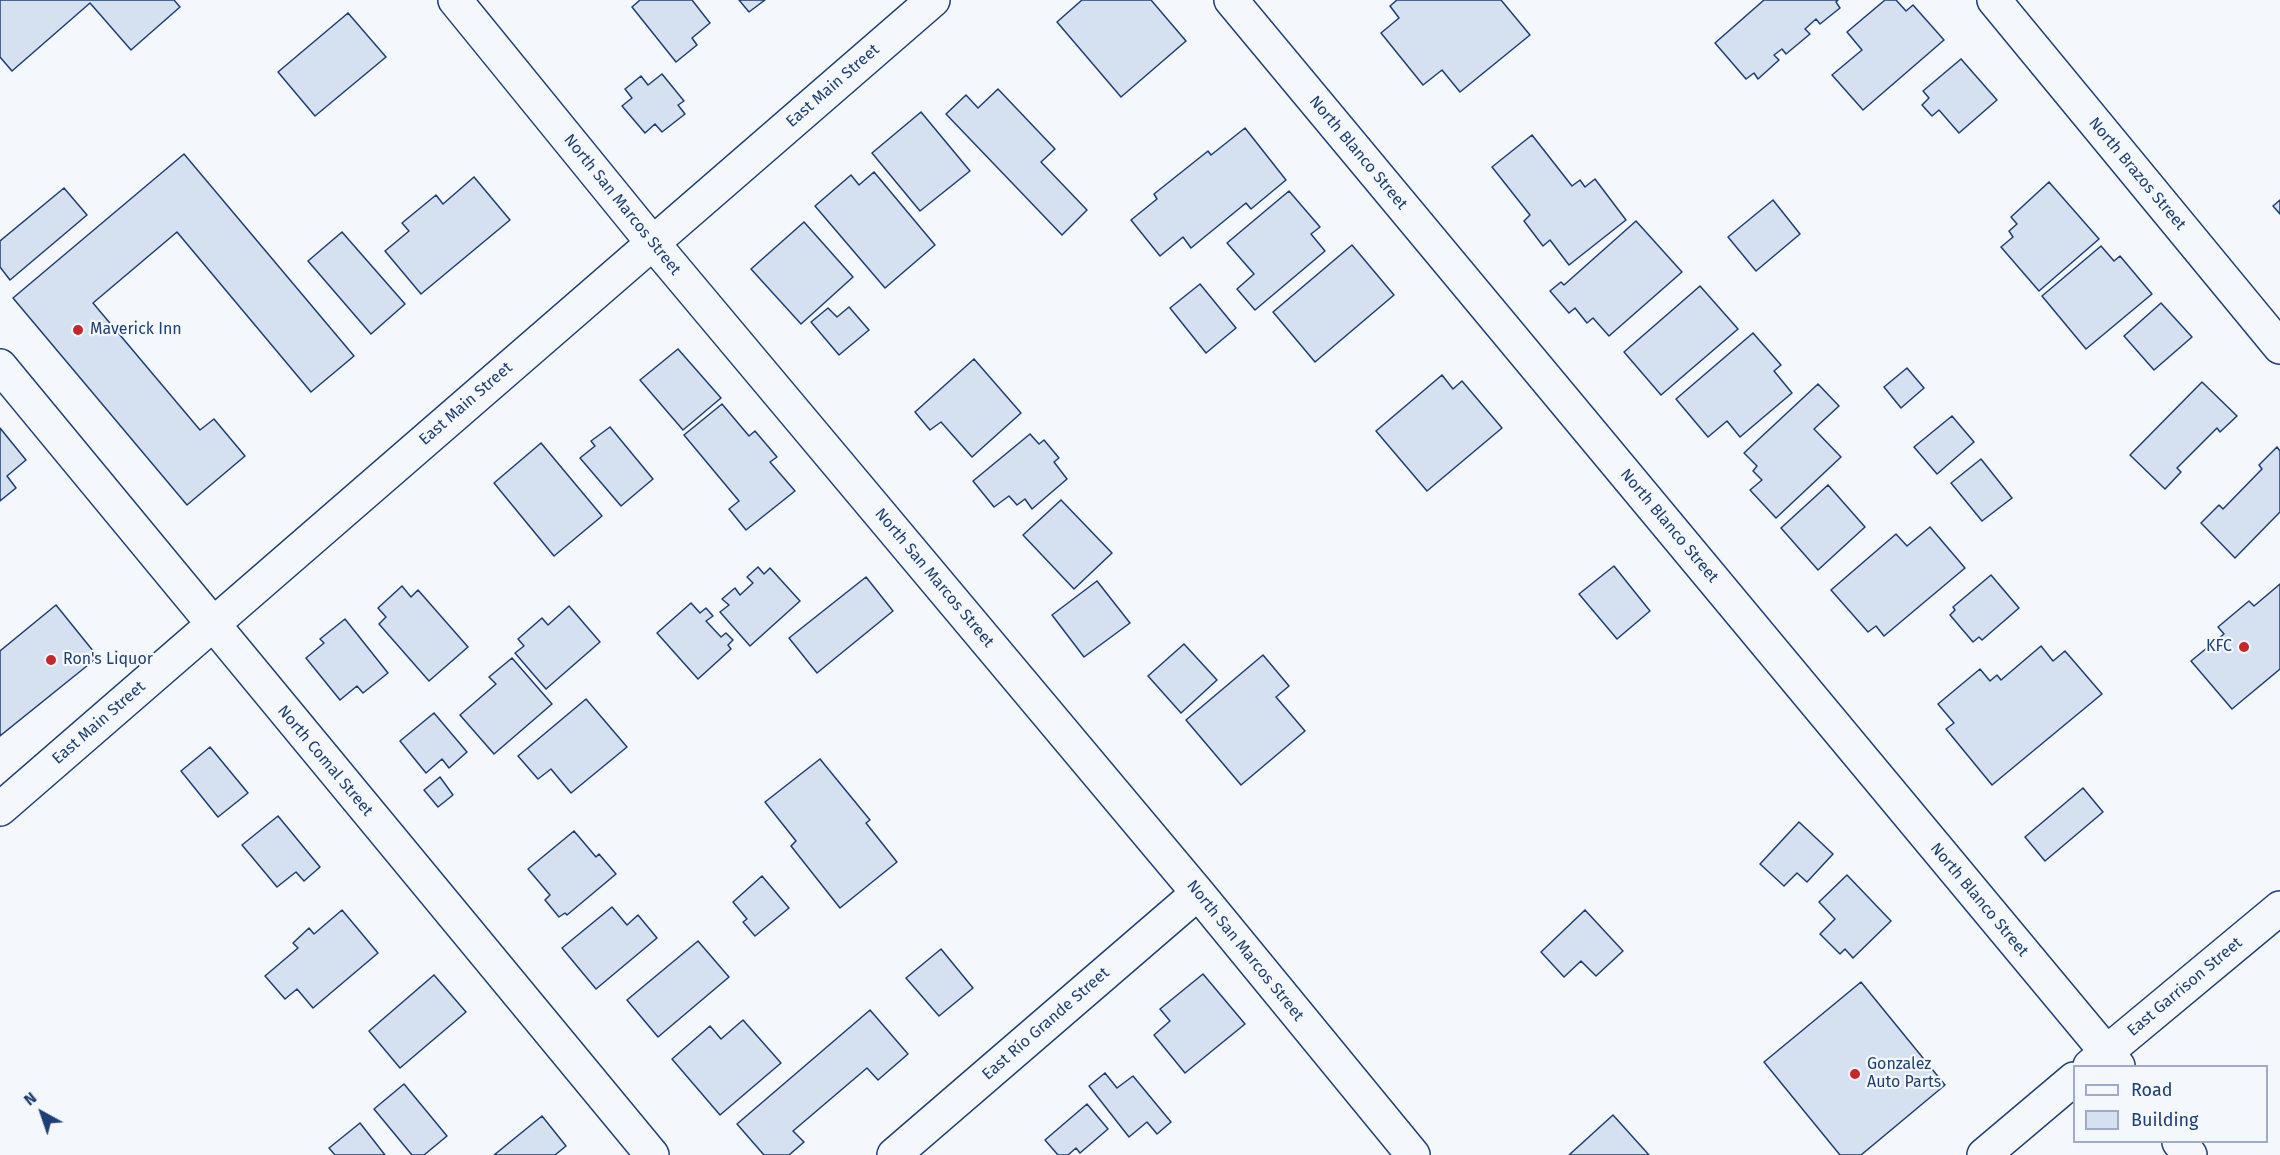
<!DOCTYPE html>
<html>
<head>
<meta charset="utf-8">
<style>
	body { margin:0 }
	#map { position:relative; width:2280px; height:1155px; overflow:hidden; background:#f4f7fb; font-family:"Fira Sans",sans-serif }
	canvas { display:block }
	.legend { position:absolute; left:2073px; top:1065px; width:195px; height:78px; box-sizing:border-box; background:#f4f7fb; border:2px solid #9eadc5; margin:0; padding:8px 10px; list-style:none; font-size:18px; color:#1d3f73 }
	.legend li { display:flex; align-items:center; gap:12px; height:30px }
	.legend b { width:30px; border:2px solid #9eadc5 }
	.north { position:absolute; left:12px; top:1083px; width:60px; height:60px; -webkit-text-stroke:4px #f4f7fb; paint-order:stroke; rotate:320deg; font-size:16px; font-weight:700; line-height:24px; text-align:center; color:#1d3f73 }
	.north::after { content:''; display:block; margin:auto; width:21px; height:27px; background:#1d3f73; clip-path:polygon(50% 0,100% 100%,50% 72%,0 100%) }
</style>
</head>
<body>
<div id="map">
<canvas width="2280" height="1155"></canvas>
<ul class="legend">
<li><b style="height:8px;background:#f4f7fb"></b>Road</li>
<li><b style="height:16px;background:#d5e0f0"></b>Building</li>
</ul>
<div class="north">N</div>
</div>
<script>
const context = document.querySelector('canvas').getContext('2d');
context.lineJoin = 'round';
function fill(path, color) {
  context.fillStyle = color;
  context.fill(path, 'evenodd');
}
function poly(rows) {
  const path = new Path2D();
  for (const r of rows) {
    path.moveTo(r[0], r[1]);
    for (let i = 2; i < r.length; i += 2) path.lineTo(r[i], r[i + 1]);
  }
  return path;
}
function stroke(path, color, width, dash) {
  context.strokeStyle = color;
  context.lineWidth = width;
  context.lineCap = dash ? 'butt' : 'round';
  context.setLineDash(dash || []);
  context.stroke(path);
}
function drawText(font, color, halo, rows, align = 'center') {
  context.font = font + ' "Fira Sans",sans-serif';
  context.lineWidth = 4.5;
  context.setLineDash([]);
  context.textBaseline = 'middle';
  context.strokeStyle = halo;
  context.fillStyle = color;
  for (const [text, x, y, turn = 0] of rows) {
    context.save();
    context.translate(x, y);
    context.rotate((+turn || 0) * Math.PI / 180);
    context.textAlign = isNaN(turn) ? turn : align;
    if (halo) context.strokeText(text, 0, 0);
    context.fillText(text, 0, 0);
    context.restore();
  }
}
const building = poly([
	[0,0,174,0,180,7,131,50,90,3,12,71,0,57,0,0],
	[640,0,692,0,710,23,692,38,697,45,676,62,632,7,640,0],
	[739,0,765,0,749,12,739,0],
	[1082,0,1151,0,1186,41,1121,97,1057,22,1082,0],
	[1397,0,1501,0,1530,35,1460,92,1442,70,1423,85,1381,33,1399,18,1390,6,1397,0],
	[1764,0,1838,0,1836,2,1840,8,1820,24,1816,19,1805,29,1810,34,1786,54,1782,49,1774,55,1779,60,1758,79,1754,73,1746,79,1715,43,1764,0],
	[1885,0,1896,0,1906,11,1913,5,1944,40,1863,110,1832,75,1862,50,1847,32,1885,0],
	[348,13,386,57,315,116,278,72,348,13],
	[1961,59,1997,100,1959,133,1939,110,1932,116,1922,105,1929,98,1923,91,1961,59],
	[662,74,684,101,678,105,685,114,662,132,655,124,645,133,622,106,632,98,625,89,641,76,648,85,662,74],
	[998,89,1055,149,1041,162,1087,210,1062,235,946,114,966,95,978,108,998,89],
	[921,112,970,171,920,211,872,153,921,112],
	[1245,128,1286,180,1251,209,1246,203,1191,248,1183,237,1160,256,1131,220,1157,199,1154,194,1208,151,1211,155,1245,128],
	[1532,135,1572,186,1580,180,1585,187,1595,179,1626,220,1569,265,1550,240,1543,246,1524,221,1530,215,1492,167,1532,135],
	[184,154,354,356,311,392,177,232,93,303,200,430,214,419,245,456,187,505,13,298,184,154],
	[874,172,935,245,885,288,815,206,851,175,859,185,874,172],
	[474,177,510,220,421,294,385,251,409,231,402,223,436,195,443,204,474,177],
	[2049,182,2099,239,2039,291,2001,247,2013,237,2009,231,2017,224,2011,217,2049,182],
	[64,188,87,215,10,280,0,267,0,241,64,188],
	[1289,191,1320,227,1311,234,1325,251,1255,310,1237,289,1254,274,1227,243,1289,191],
	[1773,200,1800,234,1756,271,1728,237,1773,200],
	[2280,200,2280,214,2273,206,2280,200],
	[1636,221,1682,272,1609,336,1593,318,1587,323,1575,308,1569,313,1550,291,1561,282,1564,285,1636,221],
	[804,222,853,277,801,324,751,269,804,222],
	[342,232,405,304,371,334,308,261,342,232],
	[1352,245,1394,295,1315,362,1273,312,1352,245],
	[2101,246,2114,261,2120,256,2152,294,2086,349,2042,296,2101,246],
	[1200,284,1236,328,1206,353,1170,308,1200,284],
	[1700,286,1738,329,1661,395,1624,352,1700,286],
	[2161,303,2192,337,2154,370,2124,336,2161,303],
	[849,307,869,330,839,355,811,322,828,308,837,317,849,307],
	[1753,333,1781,365,1774,371,1792,393,1740,437,1727,421,1708,437,1676,399,1753,333],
	[678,349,721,398,683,430,640,380,678,349],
	[974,359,1021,413,972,457,941,422,930,430,915,412,974,359],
	[1907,368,1924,388,1901,408,1884,387,1907,368],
	[1442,375,1453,389,1462,381,1502,428,1427,491,1376,431,1442,375],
	[2202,382,2237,416,2220,432,2217,428,2177,468,2181,472,2165,489,2130,455,2202,382],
	[1818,384,1839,406,1814,429,1841,457,1776,518,1750,490,1762,480,1753,471,1757,466,1744,453,1818,384],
	[722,404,749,436,755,431,777,457,770,462,795,491,746,530,729,509,739,501,684,435,722,404],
	[1952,416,1974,442,1937,474,1914,447,1952,416],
	[610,427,653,479,621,506,580,458,595,446,591,441,610,427],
	[0,428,26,460,7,476,16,488,0,501,0,428],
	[1030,434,1039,444,1044,440,1059,458,1054,462,1067,479,1032,509,1025,499,1017,505,1009,496,994,507,973,481,1030,434],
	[541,443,602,516,554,556,494,483,541,443],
	[2277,447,2280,451,2280,512,2235,558,2201,523,2219,505,2223,509,2262,469,2259,465,2277,447],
	[1981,459,2012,498,1982,521,1951,483,1981,459],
	[1828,485,1865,527,1818,570,1781,528,1828,485],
	[1061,500,1112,553,1074,589,1023,535,1061,500],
	[1930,527,1965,568,1884,636,1876,626,1868,632,1831,590,1896,534,1907,546,1930,527],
	[1614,566,1650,611,1617,639,1579,594,1614,566],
	[758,567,764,574,770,568,800,601,750,646,720,612,729,605,722,599,735,588,740,595,753,583,747,577,758,567],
	[1991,575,2019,608,1982,640,1979,637,1973,642,1950,615,1955,610,1953,607,1991,575],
	[866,577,893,611,817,673,789,638,866,577],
	[1097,581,1130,623,1084,657,1052,615,1097,581],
	[2280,584,2280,669,2232,709,2191,661,2224,634,2218,627,2249,601,2254,606,2280,584],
	[402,586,411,597,418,590,468,647,429,681,379,624,386,617,378,608,402,586],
	[691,603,700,613,706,608,713,616,706,621,721,637,726,633,733,640,728,645,731,649,698,679,657,633,691,603],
	[56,605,98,657,0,736,0,651,56,605],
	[569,606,600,642,546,689,515,653,524,646,518,639,542,618,548,625,569,606],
	[345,619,388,673,363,693,357,686,340,700,306,658,324,643,320,639,345,619],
	[1184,644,1217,680,1181,713,1148,676,1184,644],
	[2041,646,2053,661,2065,651,2102,694,1992,785,1946,729,1954,723,1938,704,1980,669,1990,681,1997,675,2001,680,2041,646],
	[1263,655,1289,686,1276,697,1305,731,1241,785,1186,720,1263,655],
	[512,658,552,704,494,754,460,715,496,684,489,677,512,658],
	[586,699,627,747,571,793,551,769,538,779,518,756,586,699],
	[434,713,467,752,449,768,442,759,426,773,400,741,434,713],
	[210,747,248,793,218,817,181,771,210,747],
	[820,759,870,820,866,823,897,862,840,908,791,846,796,841,765,802,820,759],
	[440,777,453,795,438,807,424,790,440,777],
	[2083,788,2103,812,2045,861,2025,837,2083,788],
	[278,816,320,867,304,881,296,872,277,887,242,845,278,816],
	[1799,822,1833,854,1807,882,1797,873,1784,886,1760,864,1799,822],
	[574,831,596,857,599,854,616,874,567,915,565,913,559,917,545,900,550,895,528,869,574,831],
	[1847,875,1891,921,1853,958,1845,949,1840,954,1820,934,1835,919,1819,902,1847,875],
	[762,876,789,908,755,936,743,922,747,919,733,902,762,876],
	[612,907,627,925,638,915,657,938,596,989,562,948,612,907],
	[342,910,378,953,313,1008,297,989,285,999,265,976,298,948,293,943,309,928,314,934,342,910],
	[1585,910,1623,951,1596,976,1581,961,1564,977,1541,952,1585,910],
	[698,941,729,977,658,1037,627,1000,698,941],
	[941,949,973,988,939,1016,906,978,941,949],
	[1203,974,1245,1024,1185,1073,1154,1035,1170,1021,1160,1009,1203,974],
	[434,975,466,1012,400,1068,369,1031,434,975],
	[1861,982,1945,1085,1861,1155,1840,1155,1764,1062,1861,982],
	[870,1010,908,1054,878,1080,867,1068,793,1131,804,1142,789,1155,764,1155,737,1124,870,1010],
	[743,1020,781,1063,720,1115,672,1059,710,1026,721,1039,743,1020],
	[1105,1073,1117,1088,1133,1076,1171,1122,1157,1134,1147,1122,1129,1137,1089,1086,1105,1073],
	[404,1084,447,1136,424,1155,412,1155,374,1109,404,1084],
	[1087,1104,1108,1129,1080,1153,1076,1148,1068,1155,1058,1155,1045,1140,1087,1104],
	[1613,1115,1649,1155,1569,1155,1613,1115],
	[542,1116,566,1146,555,1155,494,1155,542,1116],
	[360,1123,385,1155,335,1155,329,1148,360,1123]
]);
const street = poly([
	[455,0,652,242,1198,893,1413,1155],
	[1231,0,2118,1066],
	[1994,0,2280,347],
	[2179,1142,2190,1155],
	[894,1155,1198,893]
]);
const secondary = poly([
	[0,366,652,1155],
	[0,809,933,0]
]);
const primary = poly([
	[2090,1066,2280,908],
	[1984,1155,2074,1079]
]);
const markers = [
	[78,330,6,"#c62828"],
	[2244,647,6,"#c62828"],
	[51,660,6,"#c62828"],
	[1855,1074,6,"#c62828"]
];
const streetNames = [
	["East Main Street",833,86,-41],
	["North Blanco Street",1358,153,50],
	["North Brazos Street",2137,174,50],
	["North San Marcos Street",622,205,51],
	["East Main Street",466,404,-41],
	["North Blanco Street",1669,526,50],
	["North San Marcos Street",934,578,50],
	["East Main Street",99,723,-41],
	["North Comal Street",325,761,50],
	["North Blanco Street",1979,900,50],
	["North San Marcos Street",1245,951,51],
	["East Garrison Street",2185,987,-40],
	["East Río Grande Street",1046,1024,-41]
];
const poiNames = [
	["Maverick Inn",90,330],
	["KFC",2232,647,"right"],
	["Ron's Liquor",63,660],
	["Gonzalez",1867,1065],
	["Auto Parts",1867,1083]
];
fill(building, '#d5e0f0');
stroke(building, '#1d3f73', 1.5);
stroke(street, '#1d3f73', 36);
stroke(secondary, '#1d3f73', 36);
stroke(primary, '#1d3f73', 36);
stroke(street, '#f4f7fb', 33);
stroke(secondary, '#f4f7fb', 33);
stroke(primary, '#f4f7fb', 33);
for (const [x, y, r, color] of markers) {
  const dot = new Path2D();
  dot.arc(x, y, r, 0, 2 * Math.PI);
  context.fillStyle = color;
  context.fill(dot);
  stroke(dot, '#f4f7fb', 2);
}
drawText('16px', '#1d3f73', '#f4f7fb', streetNames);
drawText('16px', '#1d3f73', '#f4f7fb', poiNames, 'left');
</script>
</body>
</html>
